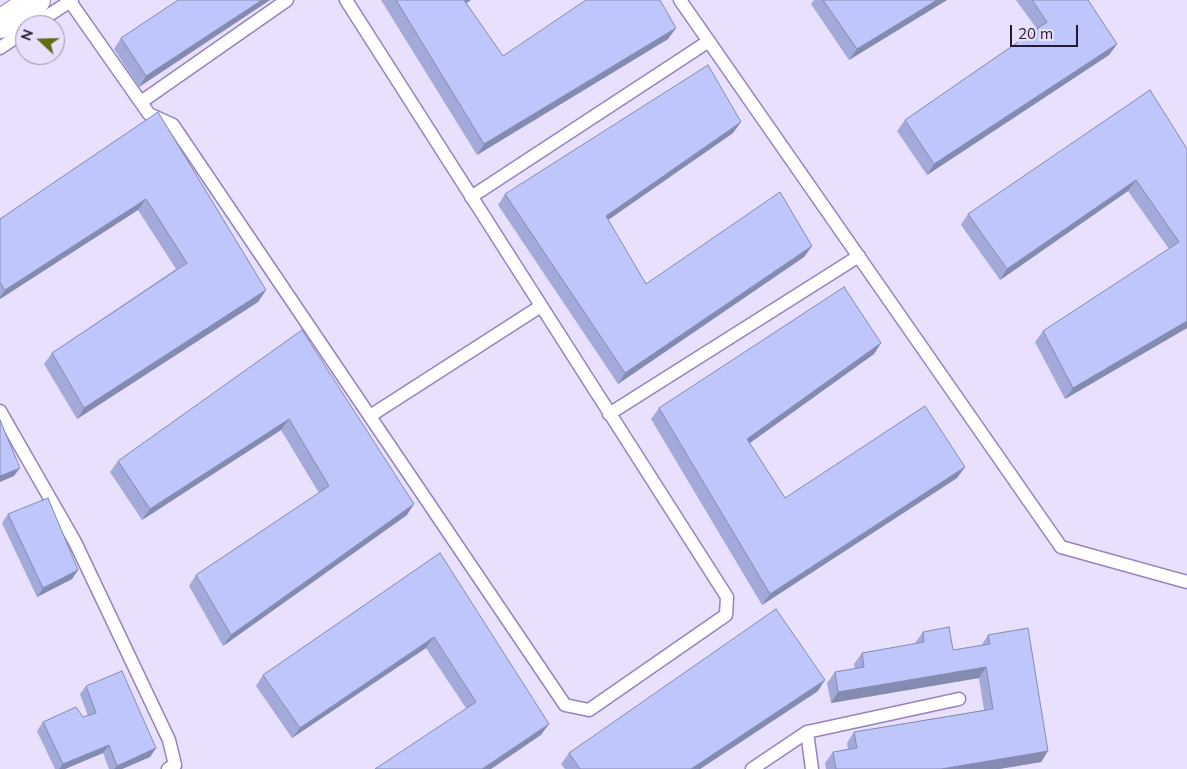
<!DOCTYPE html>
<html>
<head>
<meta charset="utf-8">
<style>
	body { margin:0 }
	#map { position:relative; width:1187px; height:769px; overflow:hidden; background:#e8e0fc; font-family:Mulish,sans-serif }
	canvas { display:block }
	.north { position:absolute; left:15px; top:15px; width:50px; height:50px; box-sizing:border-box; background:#e8e0fc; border:1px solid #9991ac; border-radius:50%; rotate:291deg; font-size:14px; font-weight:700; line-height:20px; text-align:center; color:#231a33 }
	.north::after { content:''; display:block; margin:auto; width:18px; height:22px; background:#606d16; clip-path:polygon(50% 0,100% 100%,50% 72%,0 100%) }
	.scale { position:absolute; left:1010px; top:25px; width:68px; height:22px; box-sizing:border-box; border:2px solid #231a33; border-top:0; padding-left:6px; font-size:15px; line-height:18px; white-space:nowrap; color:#231a33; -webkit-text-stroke:4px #e8e0fc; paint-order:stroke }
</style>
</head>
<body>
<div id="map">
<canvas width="1187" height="769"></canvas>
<div class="north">N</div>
<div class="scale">20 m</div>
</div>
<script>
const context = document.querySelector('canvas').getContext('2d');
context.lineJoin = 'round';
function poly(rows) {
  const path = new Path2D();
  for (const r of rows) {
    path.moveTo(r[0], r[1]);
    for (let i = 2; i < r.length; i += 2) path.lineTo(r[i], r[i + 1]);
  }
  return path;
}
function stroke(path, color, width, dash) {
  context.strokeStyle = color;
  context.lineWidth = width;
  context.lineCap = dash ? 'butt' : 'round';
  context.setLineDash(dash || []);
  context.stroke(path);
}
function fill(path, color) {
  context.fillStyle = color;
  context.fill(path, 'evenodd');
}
const service = poly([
	[69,0,149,114,173,125,565,705,589,710,726,615,727,597,346,0],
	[680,0,1061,547,1187,582],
	[34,25,72,0],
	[0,48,25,31],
	[141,102,287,0],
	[471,197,709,41],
	[0,411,75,542,169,740,175,765,168,769],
	[609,414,859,256],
	[370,416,541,306],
	[752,769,807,732],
	[812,769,807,732,959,699]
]);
const secondary = poly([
	[0,24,36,0]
]);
const wall = poly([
	[270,0,139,87,114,49,121,38],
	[381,0,471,0,466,3,503,56,676,28,668,39,477,155],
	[814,0,947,0,849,60,811,4],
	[1016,0,1088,0,1117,44,1109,55,927,175,897,131,905,120,1037,29],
	[158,112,266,290,258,302,77,419,44,364,52,353,176,269,138,210,0,299,0,219],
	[733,133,608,220,646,284,812,246,804,257,618,384,498,205,505,194],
	[1187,149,1187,328,1065,399,1035,342,1043,331,1169,249,1128,191,1000,280,961,225,968,214],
	[302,330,407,515,223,646,189,586,196,575,319,493,281,430,142,520,110,472,118,461],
	[881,343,874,354,750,443,785,498,965,467,957,478,762,605,651,419,659,408],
	[8,514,78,570,72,579,37,597,2,523],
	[440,553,541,735,466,708,426,648,292,738,256,686,263,675],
	[923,632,953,650,981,646,988,635,1048,751,1041,762,999,769,826,769,825,763,833,752,848,749,847,743,854,732,984,710,979,678,831,703,827,683,835,672,855,669,854,664,862,653,915,644,915,643],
	[86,686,156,748,150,757,122,769,109,769,103,753,65,769,55,769,37,731,43,722,83,717,88,716,80,694],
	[818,691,700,769,565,769,561,764,569,753]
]);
const shadedWall = poly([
	[262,0,270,0,139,87,146,76],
	[463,0,471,0,456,10],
	[937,0,947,0,849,60,857,49],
	[676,28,668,39,477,155,484,144],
	[1117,44,1109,55,927,175,934,164],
	[741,122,733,133,598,227,606,216],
	[1136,180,1128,191,1000,280,1007,269],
	[146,199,138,210,0,299,0,297,5,290],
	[812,246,804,257,618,384,625,373],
	[266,290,258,302,77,419,84,408],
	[1187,321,1187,328,1065,399,1073,388],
	[881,343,874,354,740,450,747,439],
	[289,419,281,430,142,520,150,509],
	[965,467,957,478,762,605,770,594],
	[20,468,14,476,0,482,0,476],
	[414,504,407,515,223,646,231,635],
	[78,570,72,579,37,597,43,588],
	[434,637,426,648,292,738,300,728],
	[986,667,979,678,831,703,838,692],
	[825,680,818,691,700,769,691,769],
	[549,724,541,735,491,769,482,769],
	[109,745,103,753,65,769,59,769,63,764],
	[156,748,150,757,122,769,114,769,117,766],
	[1048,751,1041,762,999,769,941,769]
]);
const building = poly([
	[178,0,262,0,146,76,121,38,178,0],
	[396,0,464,0,503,56,586,0,660,0,676,28,484,144,396,0],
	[823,0,937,0,857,49,823,0],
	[1032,0,1088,0,1117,44,934,164,905,120,1047,22,1032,0],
	[708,65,741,122,606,216,646,284,780,192,812,246,625,373,505,194,708,65],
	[1150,90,1187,149,1187,321,1073,388,1043,331,1179,242,1136,180,1007,269,968,214,1150,90],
	[158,112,266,290,84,408,52,353,187,263,146,199,5,290,0,283,0,219,158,112],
	[844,287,881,343,747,439,785,498,925,406,965,467,770,594,659,408,844,287],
	[302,330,414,504,231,635,196,575,329,486,289,419,150,509,118,461,302,330],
	[0,420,20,468,0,476,0,420],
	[48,498,78,570,43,588,8,514,48,498],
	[440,553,549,724,482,769,375,769,476,702,434,637,300,728,263,675,440,553],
	[776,609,825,680,691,769,580,769,569,753,776,609],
	[949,627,953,650,990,644,988,635,1028,628,1048,751,941,769,836,769,833,752,857,748,854,732,993,709,986,667,838,692,835,672,864,667,862,653,924,642,923,632,949,627],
	[122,671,156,748,117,766,109,745,63,764,43,722,76,707,83,717,96,713,86,686,122,671]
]);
stroke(service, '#9682c2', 15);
stroke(secondary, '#9682c2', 30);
stroke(service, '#fff', 12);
stroke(secondary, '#fff', 28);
fill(wall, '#a3aad9');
fill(shadedWall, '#858bb0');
fill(building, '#bec6fc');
stroke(building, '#858bb0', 1);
</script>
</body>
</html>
